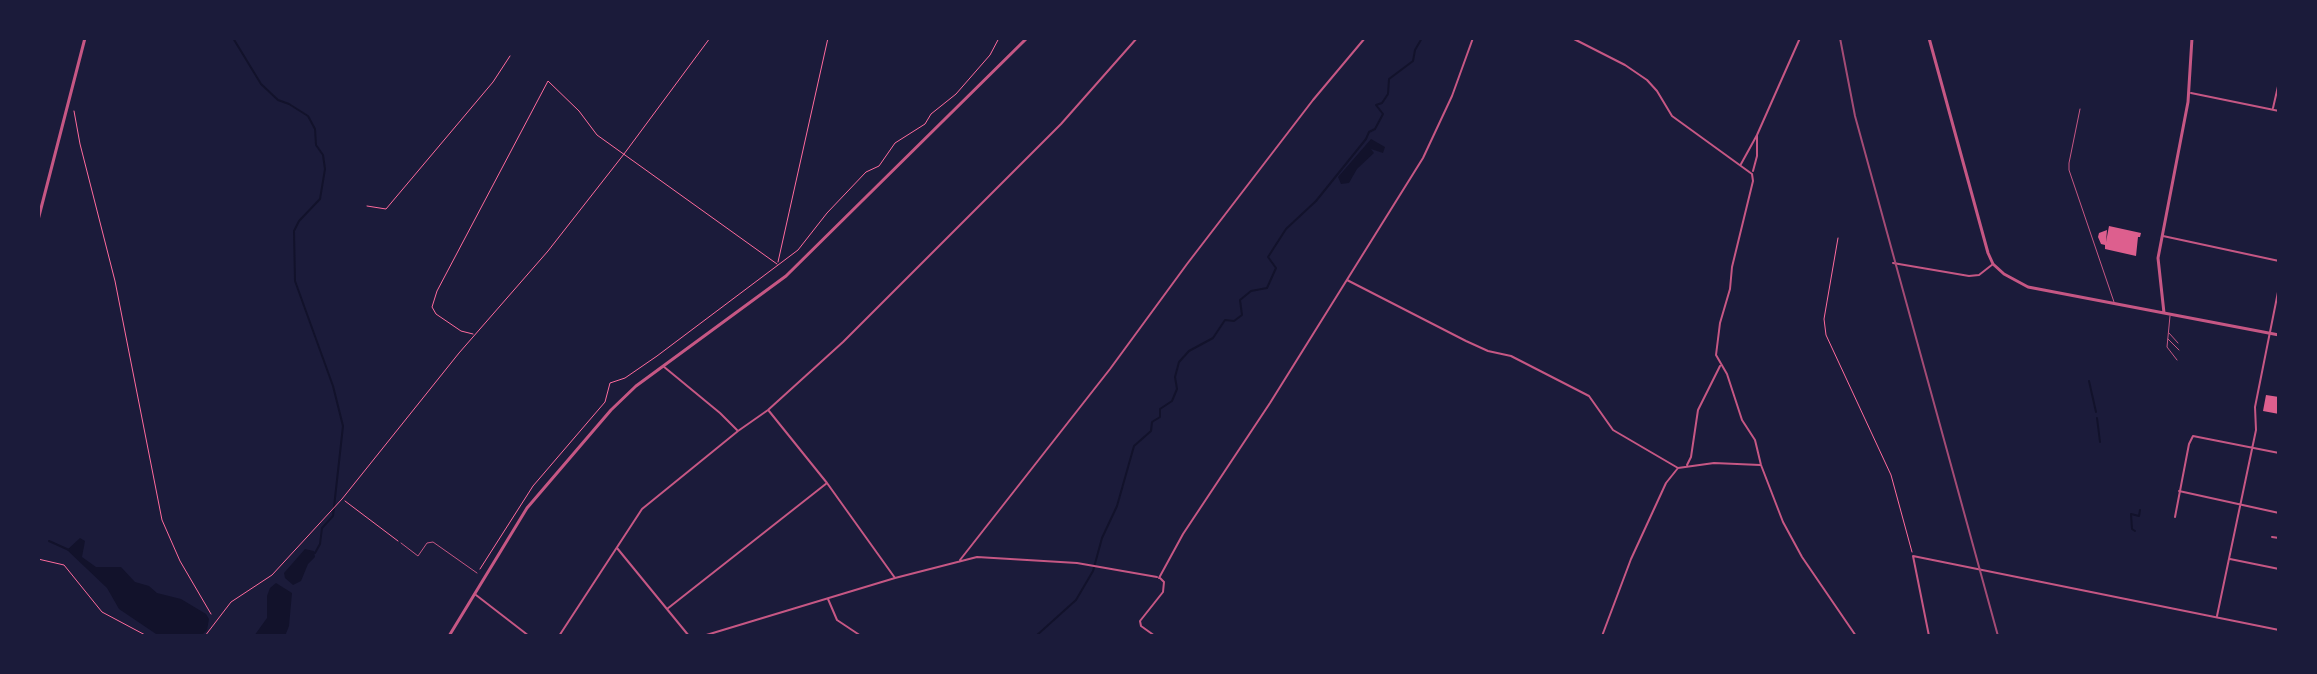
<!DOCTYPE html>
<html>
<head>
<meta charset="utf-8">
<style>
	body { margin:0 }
	#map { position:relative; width:2317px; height:674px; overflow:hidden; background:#1b1b3a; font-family:Signika,sans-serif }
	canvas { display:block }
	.frame { position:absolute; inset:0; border:40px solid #1b1b3a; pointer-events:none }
</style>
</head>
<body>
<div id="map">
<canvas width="2317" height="674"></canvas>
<div class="frame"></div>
</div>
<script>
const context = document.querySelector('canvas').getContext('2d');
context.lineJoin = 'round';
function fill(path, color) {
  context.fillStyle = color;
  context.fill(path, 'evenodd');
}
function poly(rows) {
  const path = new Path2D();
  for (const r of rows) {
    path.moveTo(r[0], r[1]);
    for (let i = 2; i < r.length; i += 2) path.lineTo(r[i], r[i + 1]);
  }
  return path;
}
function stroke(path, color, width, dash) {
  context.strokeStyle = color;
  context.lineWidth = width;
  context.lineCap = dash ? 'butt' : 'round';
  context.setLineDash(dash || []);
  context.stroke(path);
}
const water = poly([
	[1371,139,1385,147,1383,153,1371,149,1374,153,1357,169,1349,183,1341,184,1338,177],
	[80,538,85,541,82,557,96,567,121,567,135,582,149,586,157,593,181,599,206,614,209,619,207,630,201,636,159,636,119,609,107,588,67,550],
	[305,549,314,551,315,557,308,564,301,581,293,585,285,578,284,573],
	[276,583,292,593,289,626,285,636,254,636,267,618,267,596,270,588]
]);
const stream = poly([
	[233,38,261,84,278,100,289,104,308,116,315,129,316,145,323,155,325,169,320,199,299,221,294,231,295,281,333,386,343,426,333,516,322,528,320,544,315,553],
	[2089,381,2096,412],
	[2097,418,2100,442],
	[2135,531,2132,529,2131,514,2139,516,2140,510],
	[49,541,69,550],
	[1036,636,1076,600,1093,571,1102,538,1117,506,1134,446,1151,431,1152,422,1160,417,1160,409,1172,401,1177,389,1175,377,1179,362,1189,351,1213,338,1225,320,1234,321,1242,315,1240,300,1251,291,1267,288,1276,268,1268,257,1286,229,1316,201,1366,139,1369,132,1375,129,1383,114,1376,105,1382,103,1388,94,1389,79,1413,61,1415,50,1422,38]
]);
const building = poly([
	[2109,226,2141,233,2140,237,2138,237,2136,256,2105,249,2105,245,2101,244,2098,237,2099,233,2107,230,2106,242],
	[2266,395,2279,397,2279,414,2263,411]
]);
const path = poly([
	[74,111,80,144,115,281,162,520,180,561,211,614],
	[367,206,386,209,493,82,510,56],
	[1838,238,1824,319,1826,335,1891,475,1912,552],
	[778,262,828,38],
	[473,334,461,331,436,314,432,307,437,291,548,81,579,111,597,135,777,264],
	[345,501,398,541],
	[38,559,64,565,102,612,147,636],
	[480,569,533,486,605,402,610,383,625,378,657,356,798,250,827,213,866,172,879,166,895,143,925,124,931,114,956,94,990,55,999,38],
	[205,636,231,602,272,575,342,499,459,353,548,251,624,154,710,38]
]);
const service = poly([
	[2080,109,2069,163,2069,170,2114,302],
	[2170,316,2167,347,2177,360],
	[2169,333,2178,343],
	[2168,339,2179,350],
	[401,543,418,556,427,543,433,542,477,573]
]);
const minor = poly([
	[1572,38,1625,65,1647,80,1657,91,1672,116,1752,174,1753,181,1732,267,1730,289,1720,323,1716,355,1727,374,1742,420,1755,440,1761,465,1783,522,1802,557,1856,636],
	[2191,93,2279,111],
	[2273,108,2279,82],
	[1757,135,1800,38],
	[1741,164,1757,135,1757,156,1753,171],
	[2163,236,2279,261],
	[1893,263,1969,276,1979,275,1993,264],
	[1347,280,1466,341,1488,351,1511,356,1589,396,1613,430,1678,468],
	[663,366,720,413,737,430],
	[769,411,827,483,895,578],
	[1687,465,1691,457,1698,410,1720,366],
	[2179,491,2279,513],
	[2175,517,2189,444,2193,436,2279,453],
	[2272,537,2279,538],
	[617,548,689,636],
	[2230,559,2279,569],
	[960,560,1110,369,1187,264,1313,100,1365,38],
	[2278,564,2279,560],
	[1159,578,1183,534,1270,403,1423,158,1452,96,1473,38],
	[476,595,529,636],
	[828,599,837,620,861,636],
	[667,609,827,483],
	[2217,616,2256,430,2255,407,2279,287],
	[559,636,642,509,738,431,768,410,843,342,1061,124,1137,38],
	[703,636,895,578,977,557,1077,563,1157,577],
	[1155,636,1141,626,1140,621,1163,592,1164,582,1160,578],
	[1602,636,1631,559,1666,483,1678,468,1714,463,1760,465],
	[1929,636,1913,556,2279,630]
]);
const tertiary = poly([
	[1929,38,1988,253,1993,264,2004,274,2028,287,2279,335],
	[38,220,85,38],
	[2164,313,2158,258,2188,102,2192,38],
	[449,636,527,508,611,410,636,386,786,276,1027,38]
]);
const rail = poly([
	[1840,38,1855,116,1998,636]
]);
fill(water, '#12122b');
stroke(stream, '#12122b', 2);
fill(building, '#dd5f8e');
stroke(path, '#ff6b9d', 1);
stroke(service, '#c65784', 1);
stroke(minor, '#c65784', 2);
stroke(tertiary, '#c65784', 3);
stroke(rail, '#a44b75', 2);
</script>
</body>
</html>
